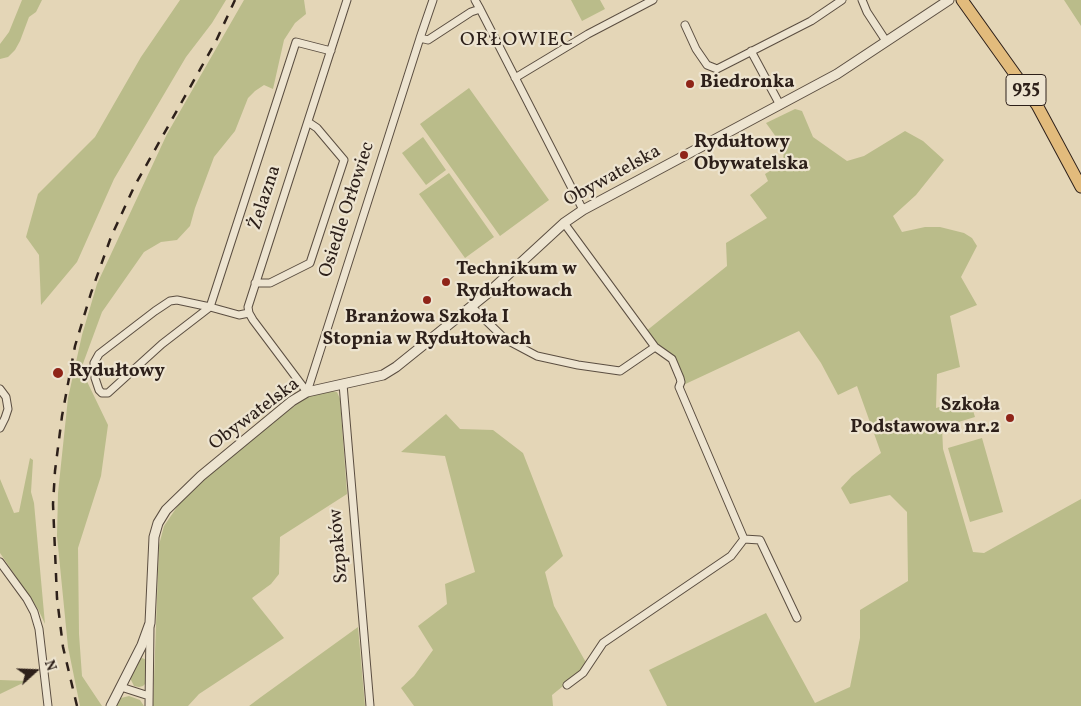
<!DOCTYPE html>
<html>
<head>
<meta charset="utf-8">
<style>
	body { margin:0 }
	#map { position:relative; width:1081px; height:706px; overflow:hidden; background:#e4d6b7; font-family:Vollkorn,serif }
	canvas { display:block }
	.north { position:absolute; left:10px; top:646px; width:50px; height:50px; -webkit-text-stroke:4px #ede4d0; paint-order:stroke; rotate:70deg; font-size:14px; font-weight:700; line-height:20px; text-align:center; color:#2d201a }
	.north::after { content:''; display:block; margin:auto; width:18px; height:22px; background:#2d201a; clip-path:polygon(50% 0,100% 100%,50% 72%,0 100%) }
</style>
</head>
<body>
<div id="map">
<canvas width="1081" height="706"></canvas>
<div class="north">N</div>
</div>
<script>
const context = document.querySelector('canvas').getContext('2d');
context.lineJoin = 'round';
function fill(path, color) {
  context.fillStyle = color;
  context.fill(path, 'evenodd');
}
function poly(rows) {
  const path = new Path2D();
  for (const r of rows) {
    path.moveTo(r[0], r[1]);
    for (let i = 2; i < r.length; i += 2) path.lineTo(r[i], r[i + 1]);
  }
  return path;
}
function stroke(path, color, width, dash) {
  context.strokeStyle = color;
  context.lineWidth = width;
  context.lineCap = dash ? 'butt' : 'round';
  context.setLineDash(dash || []);
  context.stroke(path);
}
function drawText(font, color, halo, rows, align = 'center') {
  context.font = font + ' Vollkorn,serif';
  context.lineWidth = 4.5;
  context.setLineDash([]);
  context.textBaseline = 'middle';
  context.strokeStyle = halo;
  context.fillStyle = color;
  for (const [text, x, y, turn = 0] of rows) {
    context.save();
    context.translate(x, y);
    context.rotate((+turn || 0) * Math.PI / 180);
    context.textAlign = isNaN(turn) ? turn : align;
    if (halo) context.strokeText(text, 0, 0);
    context.fillText(text, 0, 0);
    context.restore();
  }
}
const green = poly([
	[22,0,42,0,36,12,29,17,20,41,15,50,8,57,0,59,0,44,9,32],
	[180,0,226,0,212,23,186,57,114,179,77,262,41,305,39,255,26,237,38,194,95,137,141,57],
	[244,0,304,0,306,14,295,23,284,40,273,89,264,85,255,91,248,98,235,131,214,157,195,208,190,226,177,240,161,242,144,252,102,312,81,369,108,425,101,476,78,548,79,634,82,676,102,706,80,706,68,647,57,536,58,493,68,398,82,335,97,284,167,134],
	[571,0,600,0,605,9,582,21],
	[1064,0,1081,0,1081,26],
	[469,88,549,200,500,236,420,124],
	[795,109,802,111,813,137,847,161,864,156,905,131,923,141,944,160,916,195,893,216,902,232,925,227,940,227,964,233,972,238,977,246,961,277,977,305,950,316,960,367,937,374,936,408,969,398,975,417,942,427,943,449,973,552,984,553,1081,499,1081,706,667,706,649,670,766,613,815,703,850,687,860,638,860,610,908,581,907,512,890,495,850,504,841,488,852,476,881,453,857,386,838,395,821,363,799,331,679,387,672,359,645,332,727,266,726,243,767,218,750,195,768,181,765,174,783,163,784,148,766,123],
	[423,137,446,170,426,185,402,153],
	[449,173,494,237,465,258,419,194],
	[330,391,337,392,340,399,347,494,280,537,279,574,271,584,252,598,284,638,199,694,188,706,153,706,159,545,164,526,179,504,234,452,305,398,311,395],
	[446,414,460,429,493,430,523,453,563,556,545,572,554,606,588,666,552,695,553,706,414,706,401,688,414,676,433,650,418,626,447,604,445,584,475,572,445,456,401,452],
	[982,438,1003,512,970,522,948,448],
	[30,458,33,460,31,492,34,503,45,624,38,609,0,553,0,479,14,513,19,512],
	[358,627,365,706,249,706,261,697],
	[142,658,147,660,145,684,143,686,139,687,134,686,130,678,139,659],
	[0,680,27,681,0,694],
	[129,696,140,700,144,706,116,706,121,698]
]);
const minor = poly([
	[475,0,480,9],
	[862,0,867,12,886,41],
	[685,25,696,49,707,65,717,69,811,21,842,0],
	[420,38,433,0],
	[751,51,780,105],
	[515,78,588,34,653,0],
	[564,223,655,347,672,359,680,378,681,382,679,387,744,539,731,556,603,643,583,673,567,685],
	[255,283,270,283,310,263,344,160,317,128,308,122],
	[177,300,210,307,162,344,108,393,102,393,99,390,95,378,94,363,99,354,155,311,170,301,177,300],
	[472,307,505,339,537,356,578,365,620,371,655,347],
	[249,313,239,315,210,307,296,42,331,51],
	[343,384,370,706],
	[0,389,6,397,8,409,5,418,0,428],
	[307,392,420,38,428,40,471,12,480,9,583,210],
	[307,392,253,320,249,313,248,307,347,0],
	[744,539,760,540,797,618],
	[0,562,27,599,34,612,39,629,48,706],
	[121,687,149,696],
	[149,706,150,626]
]);
const tertiary = poly([
	[111,706,142,645,150,623,154,537,158,523,166,510,201,476,292,401,307,392,383,375,396,367,488,293,564,223,583,210,837,74,949,0]
]);
const primary = poly([
	[962,0,1037,105,1081,187]
]);
const rail = poly([
	[77,706,63,647,57,598,53,504,55,471,62,416,75,346,91,293,111,237,134,187,216,41,235,0]
]);
const markers = [
	[690,84,5,"#8f2418"],
	[684,155,5,"#8f2418"],
	[446,282,5,"#8f2418"],
	[427,300,5,"#8f2418"],
	[58,373,6,"#8f2418"],
	[1010,418,5,"#8f2418"]
];
const shields = [
	[1026,90,40]
];
const shieldNames = [
	["935",1026,90]
];
const poiNames = [
	["Biedronka",700,84],
	["Rydułtowy",694,144],
	["Obywatelska",694,166],
	["Technikum w",456,271],
	["Rydułtowach",456,293],
	["Branżowa Szkoła I",427,319,"center"],
	["Stopnia w Rydułtowach",427,341,"center"],
	["Rydułtowy",69,373],
	["Szkoła",1000,407,"right"],
	["Podstawowa nr.2",1000,429,"right"]
];
const streetNames = [
	["Obywatelska",613,177,-29],
	["Żelazna",266,198,-72],
	["Osiedle Orłowiec",348,210,-72],
	["Obywatelska",255,415,-37],
	["Szpaków",340,546,-95]
];
const neighbourhoodNames = [
	["ORŁOWIEC",517,41]
];
fill(green, '#babc8a');
stroke(minor, '#5b4e41', 9);
stroke(tertiary, '#5b4e41', 11);
stroke(primary, '#2d201a', 13);
stroke(minor, '#ede4d0', 7);
stroke(tertiary, '#ede4d0', 9);
stroke(primary, '#e2bb7c', 11);
stroke(rail, '#2d201a', 2.5, [9, 9]);
for (const [x, y, r, color] of markers) {
  const dot = new Path2D();
  dot.arc(x, y, r, 0, 2 * Math.PI);
  context.fillStyle = color;
  context.fill(dot);
  stroke(dot, '#ede4d0', 2);
}
for (const [x, y, w] of shields) {
  const box = new Path2D();
  box.roundRect(x - w / 2, y - 15.5, w, 31, 4);
  context.fillStyle = '#ede4d0';
  context.fill(box);
  stroke(box, '#2d201a', 1);
}
drawText('bold 18px', '#2d201a', null, shieldNames);
drawText('bold 19px', '#2d201a', '#ede4d0', poiNames, 'left');
drawText('19px', '#2d201a', '#ede4d0', streetNames);
context.letterSpacing = '1px';
drawText('20px', '#2d201a', '#ede4d0', neighbourhoodNames);
context.letterSpacing = '0px';
</script>
</body>
</html>
